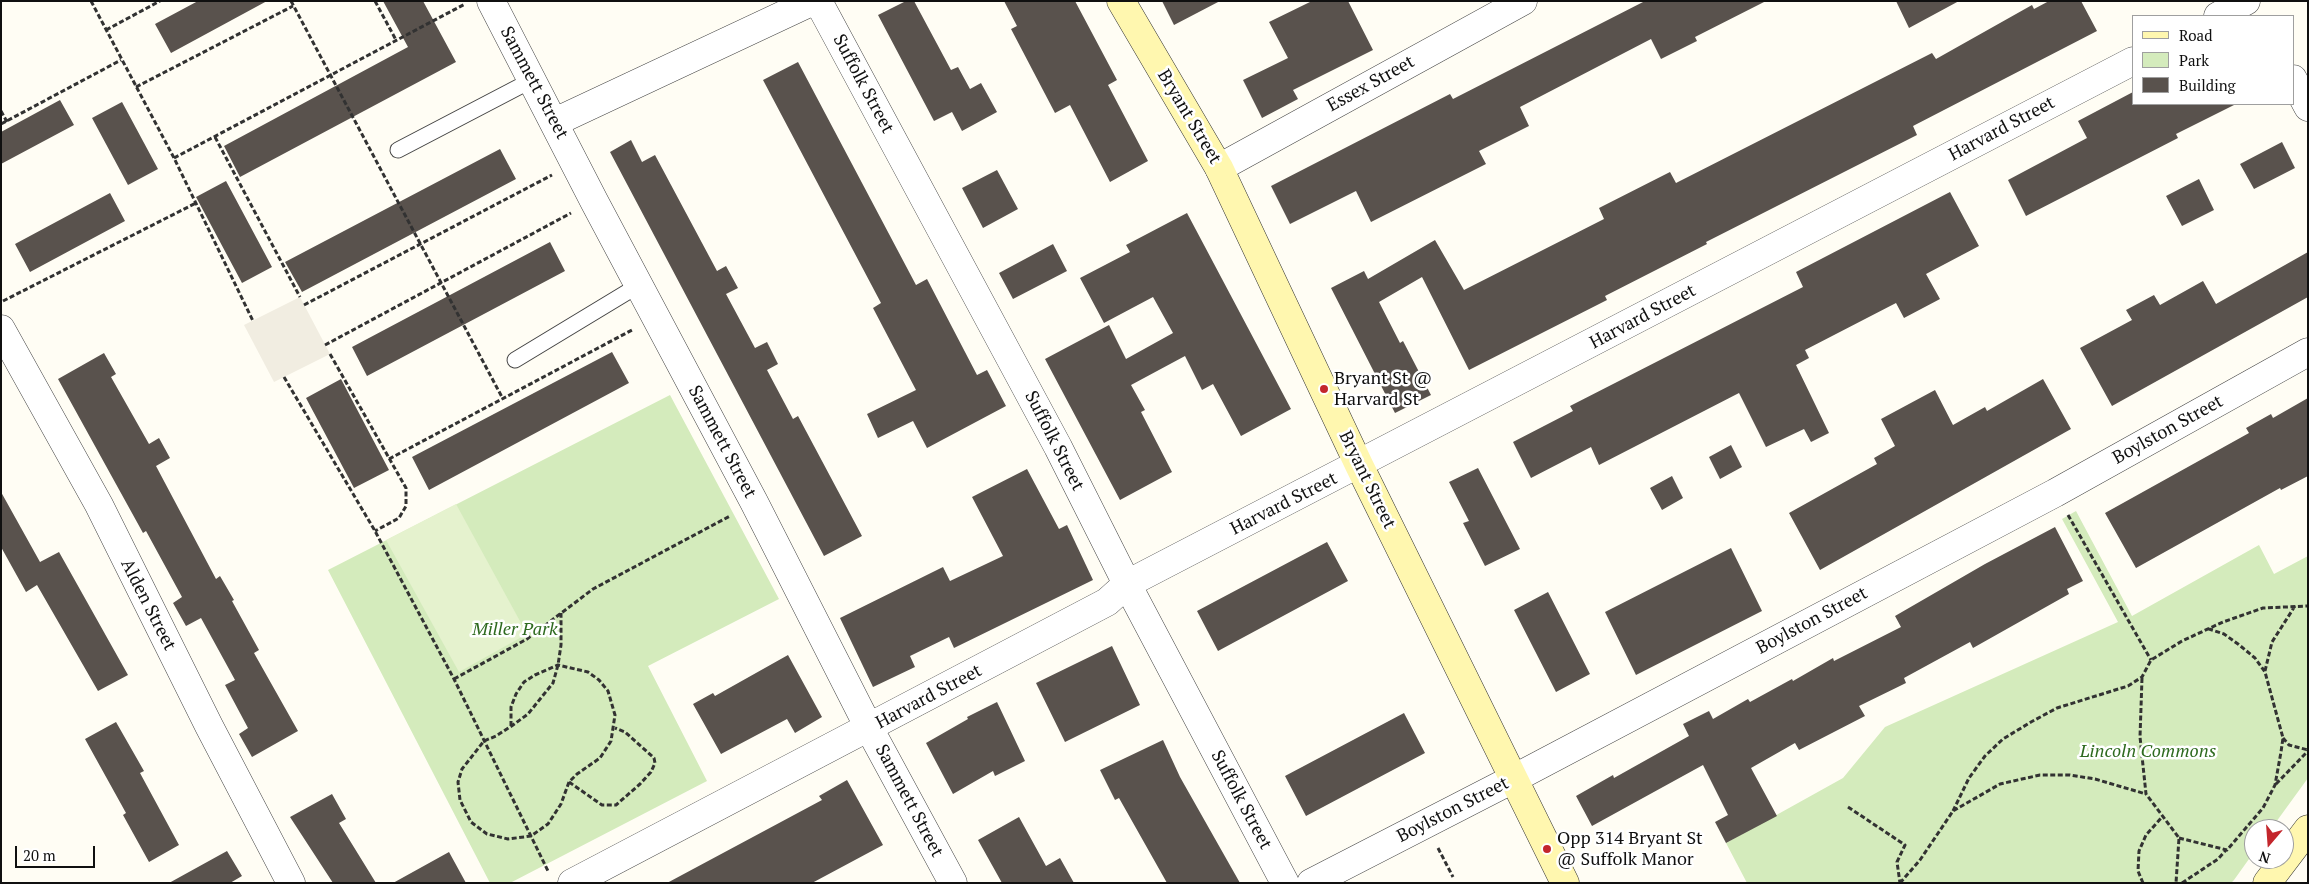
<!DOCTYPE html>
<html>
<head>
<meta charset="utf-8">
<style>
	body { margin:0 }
	#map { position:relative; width:2309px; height:884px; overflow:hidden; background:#fffdf4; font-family:"PT Serif",serif }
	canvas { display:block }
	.frame { position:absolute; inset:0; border:2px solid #101010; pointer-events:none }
	.legend { position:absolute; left:2132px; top:15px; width:162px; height:90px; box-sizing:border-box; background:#fff; border:1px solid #9f9f9f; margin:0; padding:6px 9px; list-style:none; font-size:15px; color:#101010 }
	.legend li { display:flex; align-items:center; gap:10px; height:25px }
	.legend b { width:25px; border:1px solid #9f9f9f }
	.north { position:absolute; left:2244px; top:819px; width:50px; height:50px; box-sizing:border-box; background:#fff; border:1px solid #9f9f9f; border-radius:50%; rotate:198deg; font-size:14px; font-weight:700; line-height:20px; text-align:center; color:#101010 }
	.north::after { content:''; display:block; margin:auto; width:18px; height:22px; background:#c3262c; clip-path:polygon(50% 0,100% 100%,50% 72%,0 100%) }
	.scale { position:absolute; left:15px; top:846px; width:80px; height:22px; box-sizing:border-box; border:2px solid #101010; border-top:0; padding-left:6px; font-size:15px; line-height:18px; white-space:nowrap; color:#101010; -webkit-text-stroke:4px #fff; paint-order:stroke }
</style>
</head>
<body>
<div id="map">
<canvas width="2309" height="884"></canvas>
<div class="frame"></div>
<ul class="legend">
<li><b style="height:6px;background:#fff7af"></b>Road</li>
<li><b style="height:14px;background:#d4ebbc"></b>Park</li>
<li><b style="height:14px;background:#59524d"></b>Building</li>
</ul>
<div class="north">N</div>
<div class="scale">20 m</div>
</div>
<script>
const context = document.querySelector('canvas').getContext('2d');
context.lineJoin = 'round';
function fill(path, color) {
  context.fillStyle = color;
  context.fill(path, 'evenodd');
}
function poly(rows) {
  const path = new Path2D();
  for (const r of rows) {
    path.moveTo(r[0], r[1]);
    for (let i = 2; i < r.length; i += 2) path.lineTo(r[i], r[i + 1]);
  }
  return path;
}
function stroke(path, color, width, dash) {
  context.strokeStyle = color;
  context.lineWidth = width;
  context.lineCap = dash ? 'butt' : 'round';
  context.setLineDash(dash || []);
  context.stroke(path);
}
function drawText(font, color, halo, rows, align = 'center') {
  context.font = font + ' "PT Serif",serif';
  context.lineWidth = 5;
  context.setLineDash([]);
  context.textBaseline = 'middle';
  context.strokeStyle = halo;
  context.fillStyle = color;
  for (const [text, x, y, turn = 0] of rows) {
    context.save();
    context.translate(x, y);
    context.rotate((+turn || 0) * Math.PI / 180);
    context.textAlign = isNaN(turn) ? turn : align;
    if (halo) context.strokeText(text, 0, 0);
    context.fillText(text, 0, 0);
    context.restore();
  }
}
const green = poly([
	[670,395,779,599,648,666,707,781,510,883,490,883,328,570],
	[2076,511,2132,616,2259,545,2274,574,2308,556,2308,778,2271,829,2254,829,2254,852,2234,880,2231,883,1747,883,1726,843,1843,778,1885,727,2118,622,2062,519]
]);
const pitch = poly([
	[456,504,527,634,459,672,386,540]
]);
const plaza = poly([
	[300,297,330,354,274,382,244,325]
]);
const building = poly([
	[198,1,267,1,171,53,155,24],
	[383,1,423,1,456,62,240,177,224,146,408,47],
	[906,1,914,1,951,70,958,67,970,89,981,83,997,112,962,131,952,112,934,121,878,15],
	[1004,1,1075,1,1117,80,1108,85,1148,161,1110,182,1070,105,1055,113,1011,29,1017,26],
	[1162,1,1220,1,1174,25],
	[1312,1,1348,1,1373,50,1293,90,1298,99,1262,118,1243,80,1288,58,1269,22],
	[1645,1,1766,1,1695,37,1697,41,1661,59,1651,39,1520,107,1529,126,1479,151,1486,164,1371,222,1356,191,1290,224,1271,186,1450,94,1453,99],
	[1896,1,1959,1,1909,28],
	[2049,1,2081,1,2097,31,1913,126,1917,135,1706,242,1707,244,1605,296,1607,300,1469,370,1422,277,1379,302,1400,343,1403,341,1431,395,1395,413,1331,288,1364,271,1368,279,1435,240,1464,290,1604,219,1599,208,1670,172,1676,183,1932,53,1936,59,2032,5,2034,9],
	[798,62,916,285,927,279,977,375,987,370,1006,406,927,448,913,421,878,438,867,414,916,390,873,308,881,303,763,80],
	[2133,92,2133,104,2236,104,2176,134,2178,138,2026,216,2008,180,2087,138,2078,121],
	[60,100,74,125,1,164,1,132],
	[122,102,158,169,128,185,92,118],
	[631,140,642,162,655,155,717,271,726,266,738,288,726,294,755,348,767,342,778,364,767,370,793,419,798,416,862,536,824,556,610,152],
	[2282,142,2295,168,2254,189,2240,164],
	[500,149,516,179,302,292,285,262],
	[997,170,1018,209,983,228,962,188],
	[2199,179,2214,210,2182,226,2166,196],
	[226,181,272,267,242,283,196,197],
	[1950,192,1979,246,1926,274,1940,299,1904,318,1896,303,1805,350,1809,358,1796,365,1829,433,1811,442,1804,429,1766,447,1739,393,1599,465,1591,447,1531,478,1513,442,1573,411,1570,406,1803,287,1796,272],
	[110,193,125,221,30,272,15,244],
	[1187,213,1291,409,1241,436,1213,384,1202,390,1185,356,1131,385,1145,410,1141,412,1172,472,1120,500,1045,359,1109,325,1126,359,1173,333,1153,297,1104,323,1080,278,1130,252,1126,245],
	[550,242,565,271,367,376,352,347],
	[1053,244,1067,271,1013,299,999,273],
	[2308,252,2308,297,2112,406,2080,348,2132,320,2126,310,2154,295,2160,305,2203,281,2216,304],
	[612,352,629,383,429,490,412,457],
	[104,353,116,374,111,377,149,444,159,438,170,458,156,466,216,579,220,576,234,600,232,601,259,650,254,653,298,731,252,757,239,734,248,728,225,685,235,680,201,618,186,626,173,603,182,597,146,531,143,533,58,379],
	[341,379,389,470,354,488,306,398],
	[2043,379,2071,429,1820,570,1789,513,1877,464,1874,458,1895,446,1881,419,1935,390,1953,425,1985,407,1987,411],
	[2308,398,2308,476,2281,490,2280,488,2136,568,2105,513,2249,433,2246,428,2271,414,2273,418],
	[1731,445,1742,467,1720,479,1709,457],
	[1478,468,1520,549,1485,566,1463,523,1469,521,1449,482],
	[1027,469,1059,529,1067,525,1093,580,954,648,949,637,910,656,915,667,873,687,840,618,943,567,950,581,1003,556,972,497],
	[1672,476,1683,498,1662,510,1650,488],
	[1,492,40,562,59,552,128,675,98,691,37,585,26,592,1,547],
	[2055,527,2083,581,2067,589,2069,594,1973,648,1970,642,1904,678,1906,683,1859,706,1865,716,1799,750,1795,743,1751,768,1777,816,1726,843,1715,822,1728,815,1703,765,1592,826,1576,796,1613,775,1614,778,1689,736,1683,724,1709,711,1713,719,1748,699,1750,702,1792,679,1793,681,1833,658,1834,661,1901,627,1895,616,1985,564],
	[1327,542,1348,581,1218,651,1197,611],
	[1731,548,1762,611,1636,675,1605,612],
	[1548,592,1590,674,1556,692,1514,610],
	[1112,646,1140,705,1065,742,1036,683],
	[788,655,822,717,795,733,787,719,721,754,693,704,713,693,715,696],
	[997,702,1025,761,995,776,993,771,953,794,926,743,968,719,967,717],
	[1404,713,1425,753,1306,816,1285,776],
	[116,722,144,771,140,773,179,845,149,862,123,815,126,813,85,739],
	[1163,740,1180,777,1240,883,1167,883,1119,798,1115,800,1100,770],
	[847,780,883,845,812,883,667,883,822,800,819,796],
	[332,794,346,819,339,823,376,883,333,883,290,817],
	[1019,817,1046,866,1060,858,1074,883,1002,883,978,840],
	[227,851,242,876,230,883,169,883],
	[449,852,466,883,393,883]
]);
const path = poly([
	[91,1,174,158,253,321],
	[291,1,503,399],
	[375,1,396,40],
	[106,30,160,1],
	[136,87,293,6],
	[1,111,7,122],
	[1,124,121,60],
	[215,137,300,297],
	[174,158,465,4],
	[3,301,196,203],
	[304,305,552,175],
	[325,345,571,213],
	[330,354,406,488,406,506,399,518,375,531],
	[284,377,375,531,454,679,548,871],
	[389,459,632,330],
	[2068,515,2151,660],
	[2265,671,2272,642,2295,606],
	[2142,678,2140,737,2146,794,2179,838,2176,883],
	[454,679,527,639,593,589,730,516],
	[511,726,511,707,516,694,524,682,535,675,558,665,588,672,599,680,608,691,615,715,611,741,600,758,577,774,569,782,561,804,548,824,531,836,508,839,487,834,471,822,460,800,458,782,462,769,484,741,496,736,513,725,528,714,553,683,558,665,561,645,561,613],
	[2283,738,2289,745,2308,750],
	[569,782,602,805,616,805,640,784,651,772,655,763,654,758,625,732,615,728],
	[2276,784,2308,751],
	[1848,807,1905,845,1897,862,1900,883],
	[1953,811,1969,778,1985,756,2003,739,2031,722,2057,708,2128,686,2142,677,2151,660,2182,641,2223,622,2263,608,2308,606],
	[2179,838,2227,850,2263,808,2275,785,2281,752,2283,738,2265,672,2255,658,2238,644,2224,634,2209,629],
	[1438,848,1453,877],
	[1900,883,1920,860,1953,811,2000,784,2040,775,2070,775,2095,779,2146,794],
	[2143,883,2138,871,2139,851,2146,835,2163,816],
	[2182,883,2218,859,2226,850]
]);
const lane = poly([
	[398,150,532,80],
	[515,360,639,285]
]);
const street = poly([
	[491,1,594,201,754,502,869,728,953,883],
	[818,1,1058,447,1127,584,1285,883],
	[2218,16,2246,1],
	[2293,79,2308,107],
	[555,122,813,1],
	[1219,168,1523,1],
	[1,329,99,505,209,726,291,883],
	[572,883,1107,602,1127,584,2133,61],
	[1311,883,1515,778,2055,493,2308,352]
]);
const secondary = poly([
	[1121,1,1219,168,1359,465,1565,883],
	[2267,883,2308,829]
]);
const markers = [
	[1324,389,5,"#c3262c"],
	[1547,849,5,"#c3262c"]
];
const streetNames = [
	["Sammett Street",534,83,62],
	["Suffolk Street",863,84,62],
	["Essex Street",1371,84,-29],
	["Bryant Street",1189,117,59],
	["Harvard Street",2002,129,-28],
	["Harvard Street",1643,317,-28],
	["Boylston Street",2168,430,-29],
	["Suffolk Street",1054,441,63],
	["Sammett Street",722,442,62],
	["Bryant Street",1367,480,64],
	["Harvard Street",1284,504,-27],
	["Alden Street",148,605,63],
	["Boylston Street",1812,621,-28],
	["Harvard Street",929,697,-28],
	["Suffolk Street",1241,800,62],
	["Sammett Street",909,801,62],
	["Boylston Street",1453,810,-27]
];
const poiNames = [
	["Bryant St @",1334,379],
	["Harvard St",1334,400],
	["Opp 314 Bryant St",1557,839],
	["@ Suffolk Manor",1557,860]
];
const parkNames = [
	["Miller Park",515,630],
	["Lincoln Commons",2148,752]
];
fill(green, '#d4ebbc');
fill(pitch, '#e5f2ce');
fill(plaza, '#f1ede1');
fill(building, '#59524d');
stroke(lane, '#434343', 17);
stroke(street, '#434343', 29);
stroke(secondary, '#323232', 29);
stroke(path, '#323232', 3, [5, 2.5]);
stroke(lane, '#fff', 15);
stroke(street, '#fff', 28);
stroke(secondary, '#fff7af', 28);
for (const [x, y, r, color] of markers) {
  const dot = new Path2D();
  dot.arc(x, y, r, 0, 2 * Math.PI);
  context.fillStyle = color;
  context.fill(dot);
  stroke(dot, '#fff', 2);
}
drawText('18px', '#101010', '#fff', streetNames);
drawText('18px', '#101010', '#fff', poiNames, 'left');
drawText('italic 18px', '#2e6a1f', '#fff', parkNames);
</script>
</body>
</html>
